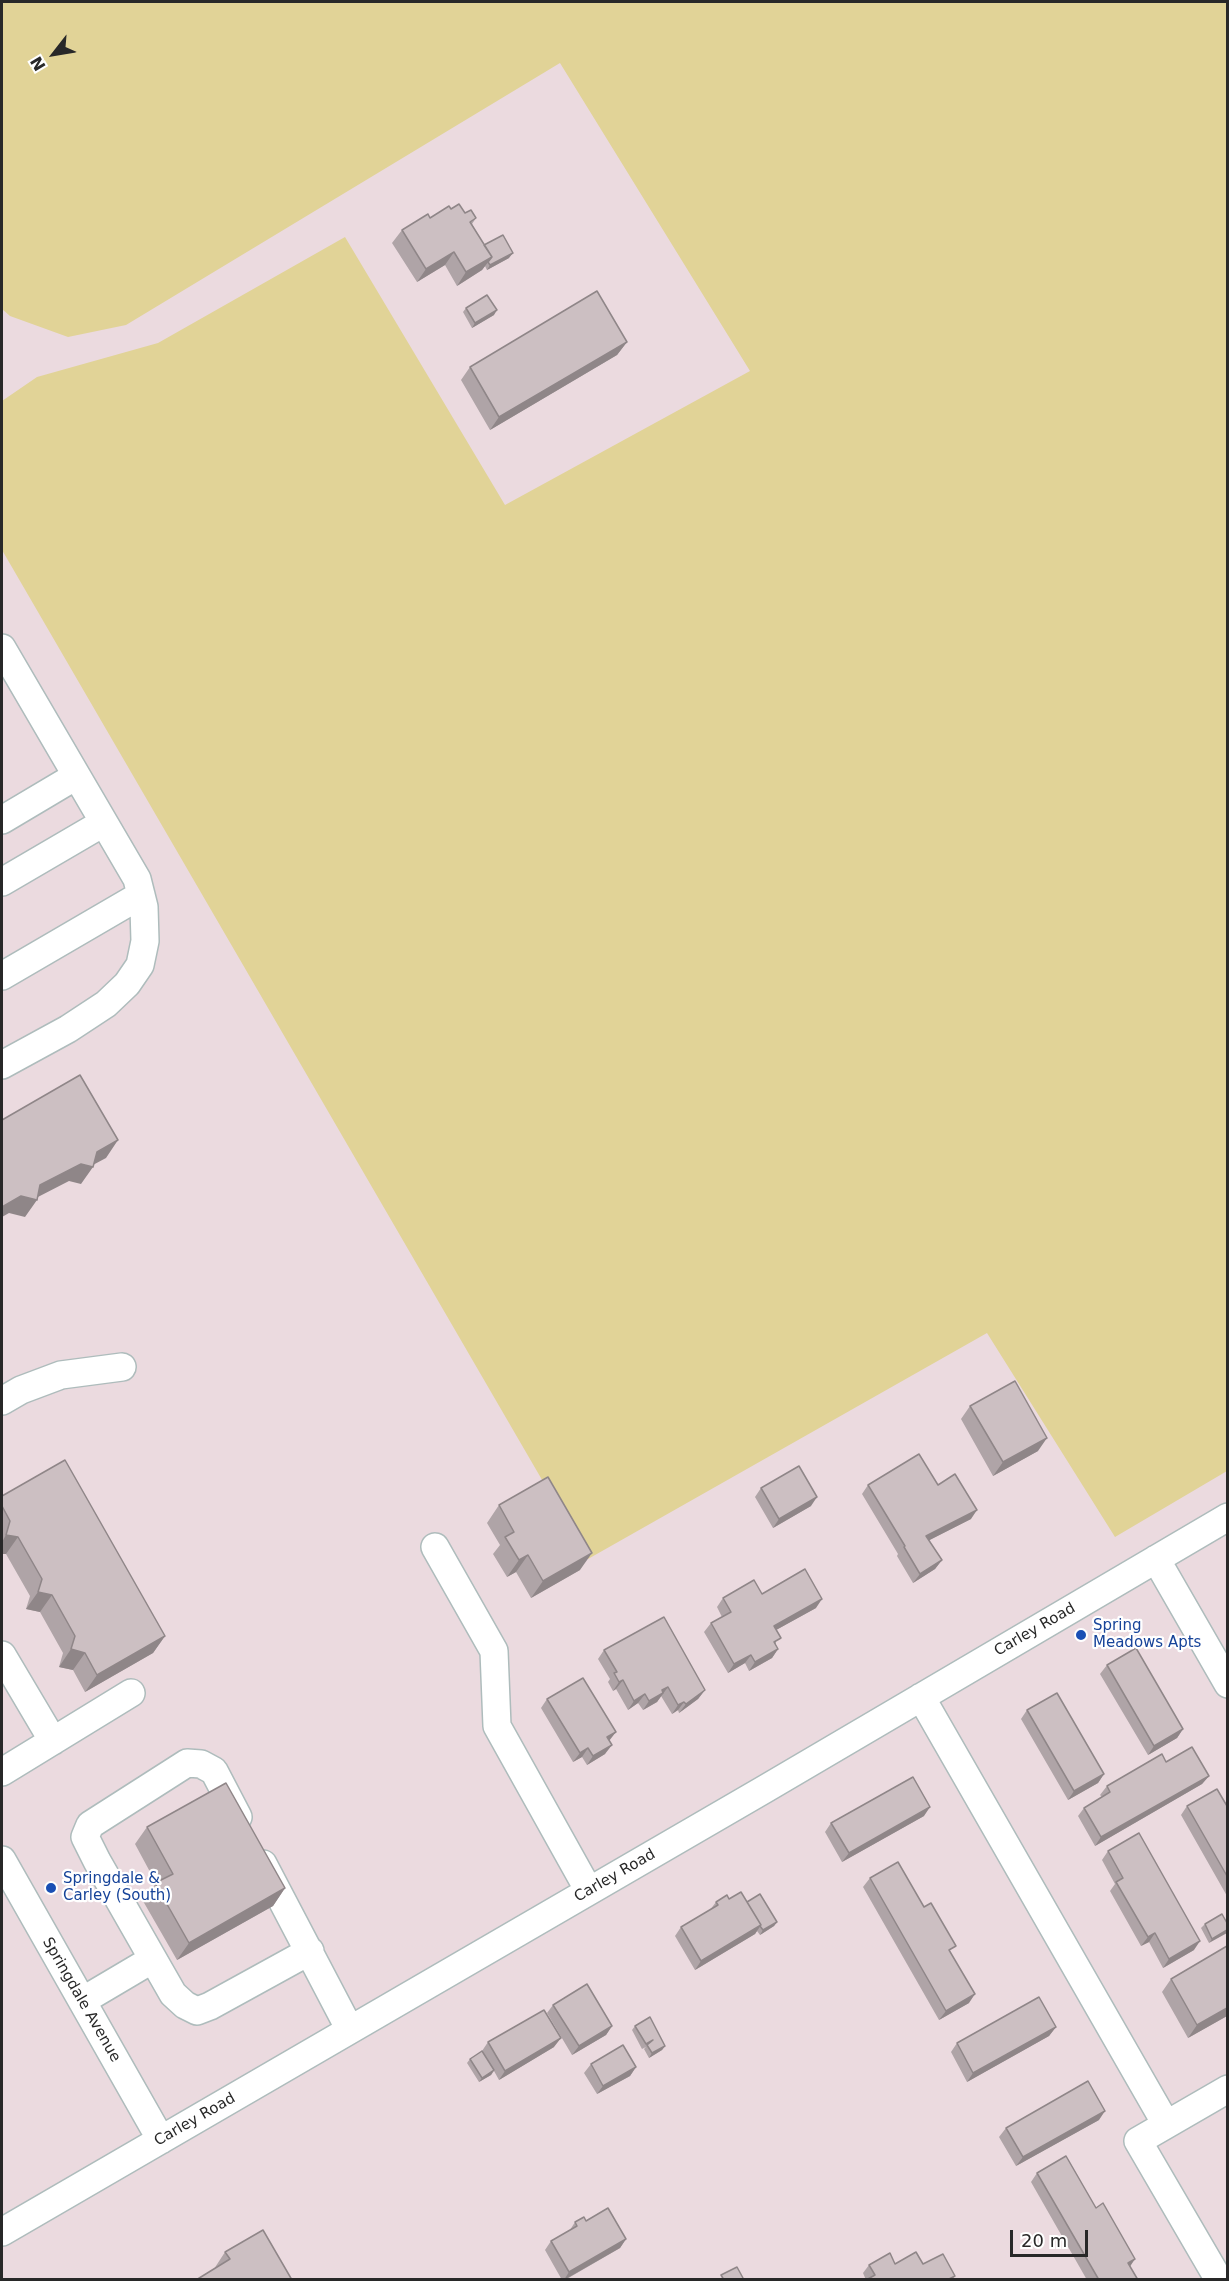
<!DOCTYPE html>
<html>
<head>
<meta charset="utf-8">
<style>
	body { margin:0 }
	#map { position:relative; width:1229px; height:2281px; overflow:hidden; background:#ebdadf; font-family:"DejaVu Sans",sans-serif }
	canvas { display:block }
	.frame { position:absolute; inset:0; border:3px solid #282828; pointer-events:none }
	.north { position:absolute; left:24px; top:24px; width:60px; height:60px; -webkit-text-stroke:4px #fff; paint-order:stroke; rotate:239deg; font-size:16px; font-weight:700; line-height:24px; text-align:center; color:#282828 }
	.north::after { content:''; display:block; margin:auto; width:21px; height:27px; background:#282828; clip-path:polygon(50% 0,100% 100%,50% 72%,0 100%) }
	.scale { position:absolute; left:1010px; top:2230px; width:78px; height:27px; box-sizing:border-box; border:3px solid #282828; border-top:0; padding-left:8px; font-size:18px; line-height:21px; white-space:nowrap; color:#282828; -webkit-text-stroke:4px #fff; paint-order:stroke }
</style>
</head>
<body>
<div id="map">
<canvas width="1229" height="2281"></canvas>
<div class="frame"></div>
<div class="north">N</div>
<div class="scale">20 m</div>
</div>
<script>
const context = document.querySelector('canvas').getContext('2d');
context.lineJoin = 'round';
function fill(path, color) {
  context.fillStyle = color;
  context.fill(path, 'evenodd');
}
function poly(rows) {
  const path = new Path2D();
  for (const r of rows) {
    path.moveTo(r[0], r[1]);
    for (let i = 2; i < r.length; i += 2) path.lineTo(r[i], r[i + 1]);
  }
  return path;
}
function stroke(path, color, width, dash) {
  context.strokeStyle = color;
  context.lineWidth = width;
  context.lineCap = dash ? 'butt' : 'round';
  context.setLineDash(dash || []);
  context.stroke(path);
}
function drawText(font, color, halo, rows, align = 'center') {
  context.font = font + ' "DejaVu Sans",sans-serif';
  context.lineWidth = 4.5;
  context.setLineDash([]);
  context.textBaseline = 'middle';
  context.strokeStyle = halo;
  context.fillStyle = color;
  for (const [text, x, y, turn = 0] of rows) {
    context.save();
    context.translate(x, y);
    context.rotate((+turn || 0) * Math.PI / 180);
    context.textAlign = isNaN(turn) ? turn : align;
    if (halo) context.strokeText(text, 0, 0);
    context.fillText(text, 0, 0);
    context.restore();
  }
}
const green = poly([
	[2,2,1227,2,1227,1471,1115,1537,987,1333,588,1559,2,550,2,401,37,377,158,343,345,237,505,505,750,371,560,63,126,325,68,337,10,316,2,309]
]);
const minor = poly([
	[2,648,137,879,144,907,145,941,140,965,127,984,106,1004,68,1029,2,1065],
	[2,820,76,776],
	[2,882,103,823],
	[2,976,141,895],
	[2,1401,21,1390,61,1375,122,1367],
	[435,1547,494,1651,497,1726,589,1891],
	[1156,1559,1228,1684],
	[2,1655,53,1741],
	[921,1697,1166,2124],
	[2,1772,131,1693],
	[238,1817,214,1771,201,1764,187,1763,90,1825,85,1837,97,1861,173,1994,185,2005,197,2011,210,2006,310,1951],
	[2,1860,161,2140],
	[263,1864,350,2030],
	[82,2001,153,1959],
	[2,2232,765,1789,1228,1517],
	[1219,2280,1138,2141,1228,2089]
]);
const wall = poly([
	[451,209,465,213,476,218,472,224,484,245,509,258,487,270,485,266,482,270,457,286,445,265,417,282,392,243,402,230],
	[466,308,494,315,472,328,463,312],
	[627,342,617,355,490,430,461,380,470,367],
	[970,1406,1038,1451,993,1476,961,1419],
	[868,1485,938,1485,971,1519,929,1540,942,1560,935,1569,913,1583,897,1556,898,1554,862,1494],
	[761,1488,811,1506,773,1528,755,1497],
	[2,1496,165,1636,153,1653,85,1692,73,1670,59,1667,63,1653,40,1612,26,1609,30,1596,6,1554,2,1554],
	[499,1505,580,1570,531,1598,516,1572,507,1577,493,1554,500,1545,487,1523],
	[762,1594,816,1608,776,1630,776,1645,778,1649,772,1658,749,1671,745,1663,728,1673,704,1632,711,1623,722,1617,717,1607,723,1598],
	[604,1650,705,1690,698,1699,679,1713,678,1710,672,1714,661,1696,657,1702,643,1710,638,1703,628,1710,616,1689,613,1691,608,1682,610,1679,598,1659],
	[1107,1665,1183,1729,1177,1738,1148,1755,1100,1674],
	[547,1699,609,1741,605,1754,587,1765,582,1757,573,1762,541,1708],
	[1027,1710,1104,1774,1098,1783,1068,1800,1021,1719],
	[1166,1762,1209,1776,1202,1784,1095,1846,1078,1816,1084,1808,1102,1797,1100,1795,1107,1786],
	[1187,1806,1227,1806,1227,1896,1181,1815],
	[924,1816,842,1862,825,1832,831,1823],
	[147,1827,285,1888,273,1906,177,1960,143,1901,156,1883,135,1844],
	[1108,1851,1194,1950,1163,1968,1149,1942,1141,1946,1110,1891,1115,1884,1102,1860],
	[870,1878,924,1907,951,1953,969,2003,939,2020,863,1887],
	[729,1899,747,1902,777,1922,774,1926,760,1935,757,1931,755,1934,695,1970,675,1936,681,1927,710,1910,716,1902],
	[1227,1923,1209,1943,1201,1928,1205,1924],
	[1227,1946,1227,2016,1188,2038,1162,1992,1171,1979],
	[553,2005,612,2026,606,2035,572,2055,547,2013],
	[635,2026,665,2046,662,2050,649,2058,644,2049,646,2047,642,2049,632,2030],
	[1056,2027,1049,2036,967,2082,951,2052,957,2043],
	[488,2042,554,2047,499,2080,494,2071,491,2075,479,2082,467,2063,470,2059,482,2051],
	[591,2064,636,2067,630,2076,597,2094,584,2073],
	[1099,2120,1016,2166,999,2137,1006,2128],
	[1037,2173,1130,2266,1138,2280,1087,2280,1031,2182],
	[575,2222,626,2239,620,2248,565,2280,562,2280,545,2250,551,2241,570,2230],
	[225,2252,292,2280,214,2269],
	[895,2264,923,2264,955,2276,952,2280,866,2280,863,2273,869,2265]
]);
const shadedWall = poly([
	[454,252,445,265,417,282,426,269],
	[513,253,509,258,487,270,490,265],
	[492,257,482,270,457,286,466,272],
	[497,310,494,315,472,328,475,323],
	[627,342,617,355,490,430,499,417],
	[118,1140,106,1158,91,1166,93,1167,81,1184,69,1181,34,1199,37,1200,25,1217,9,1213,2,1217,2,1207],
	[1047,1438,1038,1451,993,1476,1003,1462],
	[817,1497,811,1506,773,1528,779,1519],
	[977,1510,971,1519,920,1545,926,1536],
	[6,1535,18,1537,6,1554,2,1554,2,1542],
	[592,1553,580,1570,531,1598,543,1581],
	[528,1555,516,1572,507,1577,519,1560],
	[942,1560,935,1569,913,1583,920,1574],
	[38,1592,52,1595,40,1612,26,1609],
	[822,1599,816,1608,767,1635,774,1626],
	[165,1636,153,1653,85,1692,97,1675],
	[71,1649,85,1653,73,1670,59,1667],
	[778,1649,772,1658,749,1671,755,1662],
	[751,1655,745,1663,728,1673,734,1664],
	[623,1680,616,1689,613,1691,619,1682],
	[668,1687,657,1702,643,1710,649,1701,662,1690],
	[705,1690,698,1699,679,1713,686,1704],
	[645,1694,638,1703,628,1710,634,1701],
	[684,1702,678,1710,672,1714,678,1705],
	[1183,1729,1177,1738,1148,1755,1154,1746],
	[616,1732,609,1741,607,1737],
	[612,1745,605,1754,587,1765,593,1756],
	[588,1748,582,1757,573,1762,580,1753],
	[1104,1774,1098,1783,1068,1800,1074,1791],
	[1209,1776,1202,1784,1095,1846,1101,1837],
	[930,1807,924,1816,842,1862,849,1853],
	[285,1888,273,1906,177,1960,189,1943],
	[777,1922,774,1926,760,1935,763,1930],
	[761,1925,755,1934,695,1970,701,1961],
	[1227,1930,1227,1933,1209,1943,1212,1939],
	[1155,1933,1149,1942,1141,1946,1148,1937],
	[1200,1941,1194,1950,1163,1968,1169,1959],
	[975,1994,969,2003,939,2020,946,2011],
	[1227,2008,1227,2016,1188,2038,1197,2025],
	[612,2026,606,2035,572,2055,579,2046],
	[1056,2027,1049,2036,967,2082,973,2073],
	[561,2038,554,2047,499,2080,505,2071],
	[665,2046,662,2050,649,2058,652,2053],
	[636,2067,630,2076,597,2094,603,2086],
	[494,2070,491,2075,479,2082,482,2078],
	[1105,2111,1099,2120,1016,2166,1023,2157],
	[626,2239,620,2248,564,2280,569,2272],
	[1135,2259,1129,2268,1128,2263]
]);
const building = poly([
	[459,204,465,213,471,210,476,218,470,222,492,257,466,272,454,252,426,269,402,230,428,214,430,218,449,206,451,209,459,204],
	[503,235,513,253,490,265,488,262,492,257,484,245,503,235],
	[597,291,627,342,499,417,470,367,597,291],
	[487,295,497,310,475,323,466,308,487,295],
	[80,1075,118,1140,97,1152,93,1167,81,1164,40,1185,37,1200,21,1196,2,1207,2,1120,80,1075],
	[1015,1381,1047,1438,1003,1462,970,1406,1015,1381],
	[919,1454,938,1485,955,1474,977,1510,926,1536,942,1560,920,1574,904,1547,905,1546,868,1485,919,1454],
	[65,1460,165,1636,97,1675,85,1653,71,1649,75,1636,52,1595,38,1592,42,1579,18,1537,6,1535,10,1521,2,1506,2,1496,65,1460],
	[799,1466,817,1497,779,1519,761,1488,799,1466],
	[548,1477,592,1553,543,1581,528,1555,519,1560,505,1537,514,1532,499,1505,548,1477],
	[805,1569,822,1599,774,1626,781,1638,774,1642,778,1649,755,1662,751,1655,734,1664,711,1623,731,1612,723,1598,754,1580,762,1594,805,1569],
	[664,1617,705,1690,686,1704,684,1702,678,1705,668,1687,662,1690,663,1693,649,1701,645,1694,634,1701,623,1680,619,1682,614,1673,617,1672,604,1650,664,1617],
	[1136,1648,1183,1729,1154,1746,1107,1665,1136,1648],
	[583,1678,616,1732,607,1737,612,1745,593,1756,588,1748,580,1753,547,1699,583,1678],
	[1057,1693,1104,1774,1074,1791,1027,1710,1057,1693],
	[1192,1747,1209,1776,1101,1837,1084,1808,1110,1792,1107,1786,1162,1754,1166,1762,1192,1747],
	[913,1777,930,1807,849,1853,831,1823,913,1777],
	[226,1783,285,1888,189,1943,155,1883,173,1874,147,1827,226,1783],
	[1217,1789,1227,1806,1227,1876,1187,1806,1217,1789],
	[1139,1833,1200,1941,1169,1959,1155,1933,1148,1937,1116,1882,1123,1878,1108,1851,1139,1833],
	[898,1862,924,1907,931,1903,956,1946,949,1950,975,1994,946,2011,870,1878,898,1862],
	[741,1892,761,1925,701,1961,681,1927,718,1905,716,1902,727,1895,729,1899,741,1892],
	[760,1894,777,1922,763,1930,760,1926,761,1925,747,1902,760,1894],
	[1222,1914,1227,1923,1227,1930,1212,1939,1205,1924,1222,1914],
	[1227,1946,1227,2008,1197,2025,1171,1979,1227,1946],
	[587,1984,612,2026,579,2046,553,2005,587,1984],
	[1039,1997,1056,2027,973,2073,957,2043,1039,1997],
	[544,2010,561,2038,505,2071,488,2042,544,2010],
	[650,2017,665,2046,652,2053,647,2045,653,2040,646,2044,635,2026,650,2017],
	[623,2045,636,2067,603,2086,591,2064,623,2045],
	[482,2051,494,2070,482,2078,470,2059,482,2051],
	[1088,2081,1105,2111,1023,2157,1006,2128,1088,2081],
	[1066,2156,1096,2208,1103,2203,1135,2259,1128,2263,1138,2280,1099,2280,1037,2173,1066,2156],
	[608,2208,626,2239,569,2272,551,2241,577,2226,575,2222,584,2217,586,2221,608,2208],
	[263,2230,292,2280,196,2280,230,2259,225,2252,263,2230],
	[916,2252,923,2264,943,2254,955,2276,947,2280,866,2280,875,2275,869,2265,890,2253,895,2264,916,2252],
	[737,2267,743,2278,741,2280,724,2280,721,2275,737,2267]
]);
const markers = [
	[1081,1635,6,"#1a4fb4"],
	[51,1888,6,"#1a4fb4"]
];
const transitNames = [
	["Spring",1093,1626],
	["Meadows Apts",1093,1643],
	["Springdale &",63,1879],
	["Carley (South)",63,1896]
];
const streetNames = [
	["Carley Road",1035,1630,-30],
	["Carley Road",615,1876,-30],
	["Springdale Avenue",81,2000,60],
	["Carley Road",195,2120,-30]
];
fill(green, '#e1d397');
stroke(minor, '#aebcbc', 30);
stroke(minor, '#fff', 27);
fill(wall, '#afa4a7');
fill(shadedWall, '#8f8688');
fill(building, '#ccbfc2');
stroke(building, '#8f8688', 1.5);
for (const [x, y, r, color] of markers) {
  const dot = new Path2D();
  dot.arc(x, y, r, 0, 2 * Math.PI);
  context.fillStyle = color;
  context.fill(dot);
  stroke(dot, '#fff', 2);
}
drawText('15px', '#164399', '#fff', transitNames, 'left');
drawText('15px', '#282828', '#fff', streetNames);
</script>
</body>
</html>
